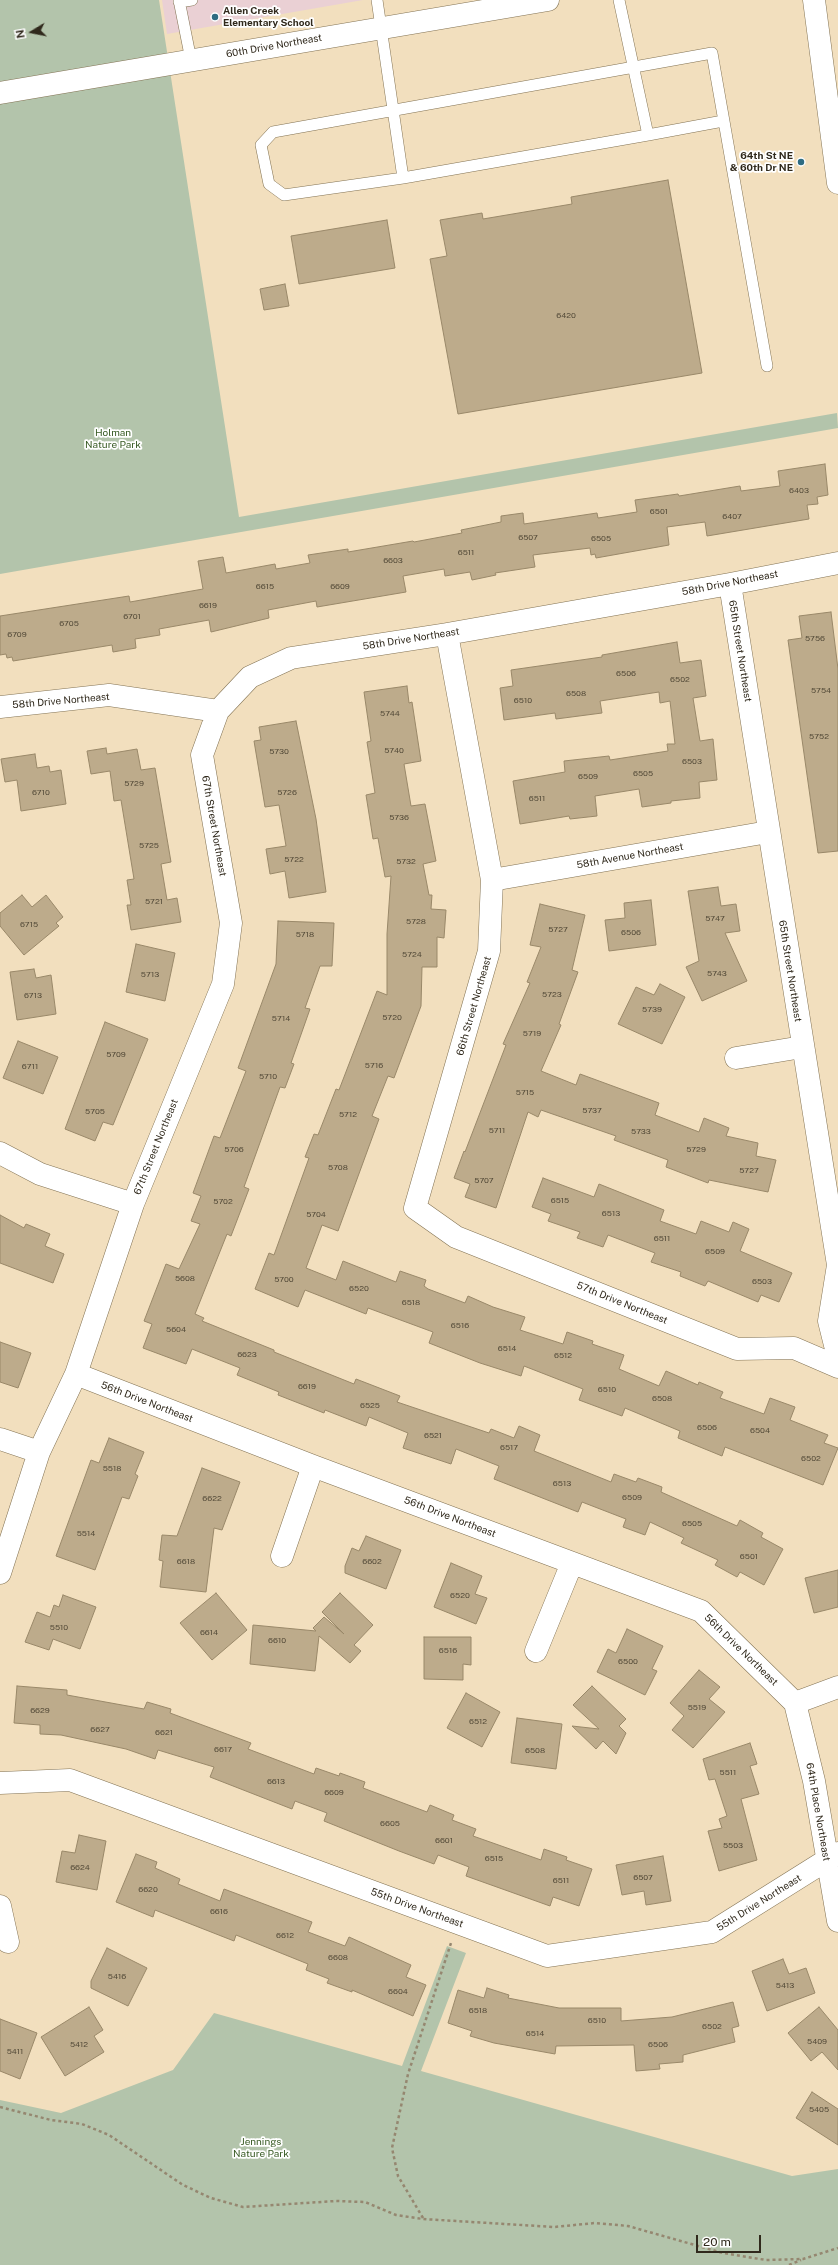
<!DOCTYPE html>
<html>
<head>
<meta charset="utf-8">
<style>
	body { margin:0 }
	#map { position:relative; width:838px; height:2265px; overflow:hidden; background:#f2dfbe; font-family:"Public Sans",sans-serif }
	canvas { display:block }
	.north { position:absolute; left:12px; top:12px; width:40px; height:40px; -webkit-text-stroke:3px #fff; paint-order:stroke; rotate:260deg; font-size:11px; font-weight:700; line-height:16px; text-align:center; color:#30291c }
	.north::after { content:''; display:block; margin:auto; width:14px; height:18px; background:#30291c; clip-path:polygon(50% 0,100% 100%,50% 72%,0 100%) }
	.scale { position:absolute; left:696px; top:2235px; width:65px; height:18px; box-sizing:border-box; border:2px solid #30291c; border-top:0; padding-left:5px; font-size:12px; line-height:14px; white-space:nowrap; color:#30291c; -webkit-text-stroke:3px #fff; paint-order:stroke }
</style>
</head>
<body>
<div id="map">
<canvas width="838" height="2265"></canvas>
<div class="north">N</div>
<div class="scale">20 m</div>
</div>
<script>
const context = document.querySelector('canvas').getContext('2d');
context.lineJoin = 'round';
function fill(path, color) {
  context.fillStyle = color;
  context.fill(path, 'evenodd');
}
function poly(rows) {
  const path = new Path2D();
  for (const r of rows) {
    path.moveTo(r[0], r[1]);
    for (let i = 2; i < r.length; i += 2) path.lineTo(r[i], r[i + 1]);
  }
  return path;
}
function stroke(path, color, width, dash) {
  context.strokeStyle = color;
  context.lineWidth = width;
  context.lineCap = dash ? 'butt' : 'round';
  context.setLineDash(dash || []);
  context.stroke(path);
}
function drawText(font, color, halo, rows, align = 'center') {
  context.font = font + ' "Public Sans",sans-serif';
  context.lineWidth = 3.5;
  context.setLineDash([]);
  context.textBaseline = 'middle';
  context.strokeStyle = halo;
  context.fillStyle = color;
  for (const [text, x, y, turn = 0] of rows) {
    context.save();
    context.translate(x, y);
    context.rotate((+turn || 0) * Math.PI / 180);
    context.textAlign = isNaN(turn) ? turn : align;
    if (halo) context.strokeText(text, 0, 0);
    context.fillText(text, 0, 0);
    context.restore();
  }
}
const education = poly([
	[162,0,363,0,167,34]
]);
const green = poly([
	[0,0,159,0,239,517,837,413,838,428,0,574],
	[447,1946,466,1953,421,2071,792,2176,838,2169,838,2265,0,2265,0,2100,61,2113,173,2070,214,2013,402,2066]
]);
const building = poly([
	[668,180,702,373,458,414,430,259,447,256,440,220,482,213,483,219,572,204,571,197,668,180],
	[387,220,395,268,299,284,291,236,387,220],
	[285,284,289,306,264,310,260,289,285,284],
	[825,464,828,495,817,497,818,504,807,505,809,519,707,536,705,522,667,527,669,545,596,558,595,554,591,555,590,548,533,555,535,567,495,573,496,575,472,580,470,572,445,576,444,569,403,576,406,592,317,607,316,601,268,610,269,618,211,632,209,620,159,629,160,635,135,639,136,648,113,652,112,645,13,661,12,657,7,658,6,654,0,655,0,616,129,596,130,602,203,589,198,561,223,557,226,573,275,564,276,569,310,563,308,555,348,549,348,552,413,541,414,542,462,533,461,530,501,522,501,516,523,513,524,524,597,513,598,518,637,512,635,500,678,494,679,496,740,486,741,491,780,486,778,471,825,464],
	[831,612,838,669,838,851,818,853,788,640,802,638,799,616,831,612],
	[677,642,680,663,701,660,706,696,693,698,700,741,713,739,717,780,699,782,700,798,671,801,671,803,642,807,639,789,595,796,597,816,570,819,569,816,520,824,513,781,565,772,564,761,609,756,610,760,668,751,667,744,675,744,670,701,660,703,659,692,600,701,602,713,556,719,555,713,504,720,500,688,513,686,511,670,602,657,602,655,677,642],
	[407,686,409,703,412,702,421,761,404,764,411,806,425,804,436,861,423,864,429,895,432,895,431,909,446,910,444,938,437,937,437,967,422,967,421,1006,394,1078,388,1076,372,1116,379,1119,338,1231,322,1225,306,1268,336,1280,343,1261,396,1282,400,1271,426,1280,424,1286,428,1289,465,1303,468,1296,493,1307,525,1317,520,1330,563,1344,567,1332,593,1341,592,1344,624,1355,619,1369,659,1386,666,1371,698,1385,699,1382,723,1392,720,1398,764,1414,770,1398,795,1407,790,1420,828,1435,824,1443,838,1448,823,1485,725,1447,722,1456,678,1438,680,1431,625,1408,622,1416,579,1400,583,1389,524,1366,521,1376,480,1363,429,1343,433,1332,368,1308,366,1314,305,1290,298,1307,255,1289,269,1253,274,1255,309,1158,305,1157,314,1134,318,1135,336,1089,339,1090,377,991,387,995,387,934,391,876,385,877,378,838,373,839,366,795,375,793,367,742,371,741,364,692,407,686],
	[296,721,316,819,326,892,289,898,285,871,270,874,266,849,286,846,279,805,265,807,254,741,261,740,259,727,296,721],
	[106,748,107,754,137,749,141,770,155,768,171,862,161,864,167,900,177,898,181,922,131,930,127,905,131,905,127,880,134,879,121,800,114,801,110,771,91,774,87,751,106,748],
	[35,754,37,768,49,766,50,772,61,770,66,804,21,811,17,780,5,782,1,759,35,754],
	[718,887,721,906,736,904,740,931,725,933,747,981,702,1001,686,967,699,961,688,891,718,887],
	[22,895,32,907,46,895,63,917,56,923,59,926,24,955,0,926,0,913,22,895],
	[651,900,656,945,609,951,605,920,625,918,624,903,651,900],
	[540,904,585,915,572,970,578,972,559,1024,561,1025,541,1071,576,1085,580,1074,659,1103,655,1115,699,1132,704,1118,729,1128,726,1136,758,1143,756,1156,776,1160,768,1192,709,1180,708,1183,666,1167,668,1160,614,1140,616,1136,541,1110,538,1117,528,1112,496,1208,465,1197,470,1184,454,1178,464,1151,465,1152,506,1045,503,1044,530,983,527,982,541,947,530,945,540,904],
	[278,921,334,923,332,966,320,966,305,1008,310,1009,291,1063,294,1064,285,1088,280,1087,244,1187,249,1189,231,1236,227,1234,195,1314,204,1318,202,1321,274,1350,274,1352,354,1384,356,1379,400,1396,397,1402,489,1433,491,1429,514,1438,519,1426,540,1435,534,1451,611,1482,614,1474,636,1482,638,1478,662,1487,661,1492,737,1526,740,1520,763,1533,761,1537,783,1549,764,1585,740,1572,737,1577,715,1565,718,1560,681,1543,684,1538,650,1522,645,1535,623,1527,626,1519,582,1502,578,1512,494,1479,499,1466,456,1449,451,1464,403,1448,408,1433,369,1417,366,1426,325,1410,324,1413,278,1395,279,1392,237,1375,240,1368,192,1349,186,1364,143,1348,152,1324,144,1321,166,1264,179,1269,200,1224,191,1221,201,1196,193,1193,214,1136,220,1138,246,1071,238,1068,276,964,278,921],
	[136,944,175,953,165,1001,126,992,136,944],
	[34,969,36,978,51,975,56,1014,17,1020,10,972,34,969],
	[660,984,685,997,662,1044,618,1024,636,987,654,995,660,984],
	[105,1022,148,1039,113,1125,103,1122,95,1141,65,1129,105,1022],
	[18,1041,58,1057,43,1094,3,1078,18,1041],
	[543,1178,594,1197,599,1184,664,1210,660,1221,696,1234,701,1221,729,1232,733,1222,749,1229,740,1251,792,1273,779,1302,761,1295,758,1302,708,1281,705,1286,680,1276,681,1272,651,1262,655,1253,608,1235,603,1247,577,1238,580,1232,548,1221,551,1214,532,1207,543,1178],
	[0,1215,24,1228,26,1224,50,1234,45,1246,64,1254,53,1283,0,1263,0,1215],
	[0,1342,31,1353,18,1388,0,1382,0,1342],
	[109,1438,144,1452,135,1474,138,1476,129,1499,122,1497,95,1570,56,1556,91,1460,99,1463,109,1438],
	[202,1468,240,1482,222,1530,214,1528,206,1592,160,1587,163,1561,159,1560,162,1535,177,1536,202,1468],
	[366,1536,401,1550,386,1589,345,1573,345,1566,352,1548,359,1551,366,1536],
	[451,1563,482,1576,475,1594,487,1598,476,1624,434,1607,451,1563],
	[838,1570,838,1607,814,1613,805,1578,838,1570],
	[216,1593,247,1630,212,1660,180,1623,216,1593],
	[340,1593,373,1625,354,1645,361,1651,350,1663,319,1636,315,1671,250,1664,253,1625,316,1631,313,1628,324,1617,344,1634,322,1612,340,1593],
	[63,1595,96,1607,80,1649,53,1639,49,1650,25,1642,37,1612,50,1617,54,1605,59,1607,63,1595],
	[627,1629,663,1646,652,1669,657,1671,645,1695,597,1672,608,1649,616,1653,627,1629],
	[424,1637,471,1637,471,1665,463,1664,463,1680,424,1679,424,1637],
	[699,1670,720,1687,709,1699,725,1712,693,1748,672,1730,684,1716,670,1703,699,1670],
	[17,1686,67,1690,67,1695,144,1709,147,1702,171,1709,170,1713,251,1743,248,1749,314,1774,316,1768,339,1776,340,1773,365,1782,363,1788,427,1812,430,1805,454,1815,452,1820,476,1829,473,1836,541,1860,544,1849,567,1857,566,1860,592,1869,579,1906,553,1897,550,1906,466,1876,469,1867,438,1855,434,1864,399,1851,324,1821,327,1813,295,1801,292,1809,210,1777,214,1767,158,1750,155,1759,126,1749,61,1735,40,1734,40,1725,14,1723,17,1686],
	[592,1686,626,1719,619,1726,626,1733,616,1754,603,1741,596,1749,572,1726,599,1729,573,1705,592,1686],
	[466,1693,500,1712,482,1747,447,1728,466,1693],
	[517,1718,562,1724,556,1769,511,1763,517,1718],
	[750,1743,757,1764,750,1766,759,1794,741,1799,757,1860,719,1871,708,1831,722,1828,719,1819,727,1816,715,1779,709,1780,703,1759,750,1743],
	[79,1835,106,1841,97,1890,56,1882,62,1851,75,1853,79,1835],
	[136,1854,157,1862,155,1868,180,1879,178,1884,220,1901,224,1889,312,1922,308,1932,345,1946,349,1937,411,1965,406,1977,426,1985,413,2016,352,1990,352,1992,327,1983,329,1979,306,1970,308,1964,236,1935,234,1941,155,1910,153,1917,116,1902,136,1854],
	[663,1856,671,1901,646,1905,644,1891,622,1895,616,1865,663,1856],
	[107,1948,147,1968,128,2006,91,1988,91,1981,107,1948],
	[783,1959,789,1974,806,1968,815,1993,767,2011,752,1971,783,1959],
	[487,1988,509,1995,508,1998,559,2008,621,2008,621,2021,672,2017,733,2002,739,2026,732,2028,735,2042,683,2055,683,2062,659,2064,660,2069,636,2071,634,2045,556,2046,555,2054,494,2043,470,2036,472,2031,448,2023,458,1990,484,1998,487,1988],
	[89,2007,103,2030,94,2036,104,2052,65,2076,41,2037,89,2007],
	[819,2007,838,2030,838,2070,822,2052,811,2061,788,2033,819,2007],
	[0,2019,37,2033,20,2079,0,2071,0,2019],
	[812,2092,838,2109,838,2145,796,2118,812,2092]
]);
const path = poly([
	[0,2107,51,2120,82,2124,109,2135,183,2185,211,2198,243,2207,336,2201,365,2202,396,2215,423,2219,554,2227,595,2223,628,2226,723,2253,766,2260,803,2259,838,2248],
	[423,2218,398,2176,392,2148,408,2074,451,1943],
	[789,2265,801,2260]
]);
const lane = poly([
	[179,0,191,60],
	[377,0,403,178,648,135,619,0],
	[179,2,192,0],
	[648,135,723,121],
	[403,178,284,195,269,184,261,145,273,132,712,53,767,366]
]);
const street = poly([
	[0,93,548,0],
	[730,584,838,1265,829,1321,838,1357],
	[447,634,492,880,489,951,415,1208,456,1237,737,1349,794,1348,838,1367],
	[0,707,109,695,218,711,250,677,291,658,447,634,730,584,838,563],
	[492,880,768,832],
	[736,1058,802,1047],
	[0,1153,40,1174,133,1204],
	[76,1374,313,1466,701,1611,795,1703],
	[0,1439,39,1452],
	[282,1556,313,1466],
	[0,1573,39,1452,76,1374,133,1204,223,984,231,923,202,755,218,711],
	[536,1651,572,1563],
	[795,1703,814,1781,838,1921],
	[795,1703,838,1687],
	[0,1783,70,1780,547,1956,712,1932,838,1853],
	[0,1906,8,1942]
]);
const secondary = poly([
	[814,0,838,183]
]);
const markers = [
	[215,17,4,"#2e6c82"],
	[801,162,4,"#2e6c82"]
];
const numberNames = [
	["6420",566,316],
	["6403",799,491],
	["6501",659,512],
	["6407",732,517],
	["6507",528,538],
	["6505",601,539],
	["6511",466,553],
	["6603",393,561],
	["6615",265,587],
	["6609",340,587],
	["6619",208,606],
	["6701",132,617],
	["6705",69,624],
	["6709",17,635],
	["5756",815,639],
	["6506",626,674],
	["6502",680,680],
	["5754",821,691],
	["6508",576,694],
	["6510",523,701],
	["5744",390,714],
	["5752",819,737],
	["5740",394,751],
	["5730",279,752],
	["6503",692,762],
	["6505",643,774],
	["6509",588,777],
	["5729",134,784],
	["6710",41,793],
	["5726",287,793],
	["6511",537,799],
	["5736",399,818],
	["5725",149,846],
	["5722",294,860],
	["5732",406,862],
	["5721",154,902],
	["5747",715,919],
	["5728",416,922],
	["6715",29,925],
	["5727",558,930],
	["6506",631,933],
	["5718",305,935],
	["5724",412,955],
	["5743",717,974],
	["5713",150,975],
	["5723",552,995],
	["6713",33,996],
	["5739",652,1010],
	["5720",392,1018],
	["5714",281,1019],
	["5719",532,1034],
	["5709",116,1055],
	["5716",374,1066],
	["6711",30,1067],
	["5710",268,1077],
	["5715",525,1093],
	["5737",592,1111],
	["5705",95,1112],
	["5712",348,1115],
	["5711",497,1131],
	["5733",641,1132],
	["5706",234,1150],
	["5729",696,1150],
	["5708",338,1168],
	["5727",749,1171],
	["5707",484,1181],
	["6515",560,1201],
	["5702",223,1202],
	["6513",611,1214],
	["5704",316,1215],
	["6511",662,1239],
	["6509",715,1252],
	["5608",185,1279],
	["5700",284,1280],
	["6503",762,1282],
	["6520",359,1289],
	["6518",411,1303],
	["6516",460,1326],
	["5604",176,1330],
	["6514",507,1349],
	["6623",247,1355],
	["6512",563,1356],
	["6619",307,1387],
	["6510",607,1390],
	["6508",662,1399],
	["6525",370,1406],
	["6506",707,1428],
	["6504",760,1431],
	["6521",433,1436],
	["6517",509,1448],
	["6502",811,1459],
	["5518",112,1469],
	["6513",562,1484],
	["6509",632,1498],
	["6622",212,1499],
	["6505",692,1524],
	["5514",86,1534],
	["6501",749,1557],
	["6618",186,1562],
	["6602",372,1562],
	["6520",460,1596],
	["5510",59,1628],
	["6614",209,1633],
	["6610",277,1641],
	["6516",448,1651],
	["6500",628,1662],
	["5519",697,1708],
	["6629",40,1711],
	["6512",478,1722],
	["6627",100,1730],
	["6621",164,1733],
	["6617",223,1750],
	["6508",535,1751],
	["5511",728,1773],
	["6613",276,1782],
	["6609",334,1793],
	["6605",390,1824],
	["6601",444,1841],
	["5503",733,1846],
	["6515",494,1859],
	["6624",80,1868],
	["6507",643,1878],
	["6511",561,1881],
	["6620",148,1890],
	["6616",219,1912],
	["6612",285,1936],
	["6608",338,1958],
	["5416",117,1977],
	["5413",785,1986],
	["6604",398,1992],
	["6518",478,2011],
	["6510",597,2021],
	["6502",712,2027],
	["6514",535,2034],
	["5409",817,2042],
	["5412",79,2045],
	["6506",658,2045],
	["5411",15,2052],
	["5405",819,2110]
];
const poiNames = [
	["Allen Creek",223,11],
	["Elementary School",223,23],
	["64th St NE",793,156,"right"],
	["& 60th Dr NE",793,168,"right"]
];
const streetNames = [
	["60th Drive Northeast",274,46,-10],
	["58th Drive Northeast",730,583,-11],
	["58th Drive Northeast",411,639,-9],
	["65th Street Northeast",740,651,81],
	["58th Drive Northeast",61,701,-5],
	["67th Street Northeast",214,826,80],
	["58th Avenue Northeast",630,856,-10],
	["65th Street Northeast",790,971,81],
	["66th Street Northeast",474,1006,-74],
	["67th Street Northeast",156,1147,-68],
	["57th Drive Northeast",622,1303,22],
	["56th Drive Northeast",147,1402,21],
	["56th Drive Northeast",450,1517,21],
	["56th Drive Northeast",741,1650,44],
	["64th Place Northeast",818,1812,80],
	["55th Drive Northeast",759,1903,-32],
	["55th Drive Northeast",417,1908,20]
];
const parkNames = [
	["Holman",113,433],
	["Nature Park",113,445],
	["Jennings",261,2142],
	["Nature Park",261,2154]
];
fill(education, '#ead0d4');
fill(green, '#b3c4ab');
fill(building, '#bdab8b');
stroke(building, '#998869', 1);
stroke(lane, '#837354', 12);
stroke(street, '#837354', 23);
stroke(secondary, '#837354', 23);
stroke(path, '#958770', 2.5, [3, 3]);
stroke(lane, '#fff', 11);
stroke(street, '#fff', 22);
stroke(secondary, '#fff', 22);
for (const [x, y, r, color] of markers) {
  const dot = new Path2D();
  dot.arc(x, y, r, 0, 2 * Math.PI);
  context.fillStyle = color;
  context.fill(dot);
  stroke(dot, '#fff', 1.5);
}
drawText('8px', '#534a38', null, numberNames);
drawText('bold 10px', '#30291c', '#fff', poiNames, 'left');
drawText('10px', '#30291c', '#fff', streetNames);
drawText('10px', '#375a23', '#fff', parkNames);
</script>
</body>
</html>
